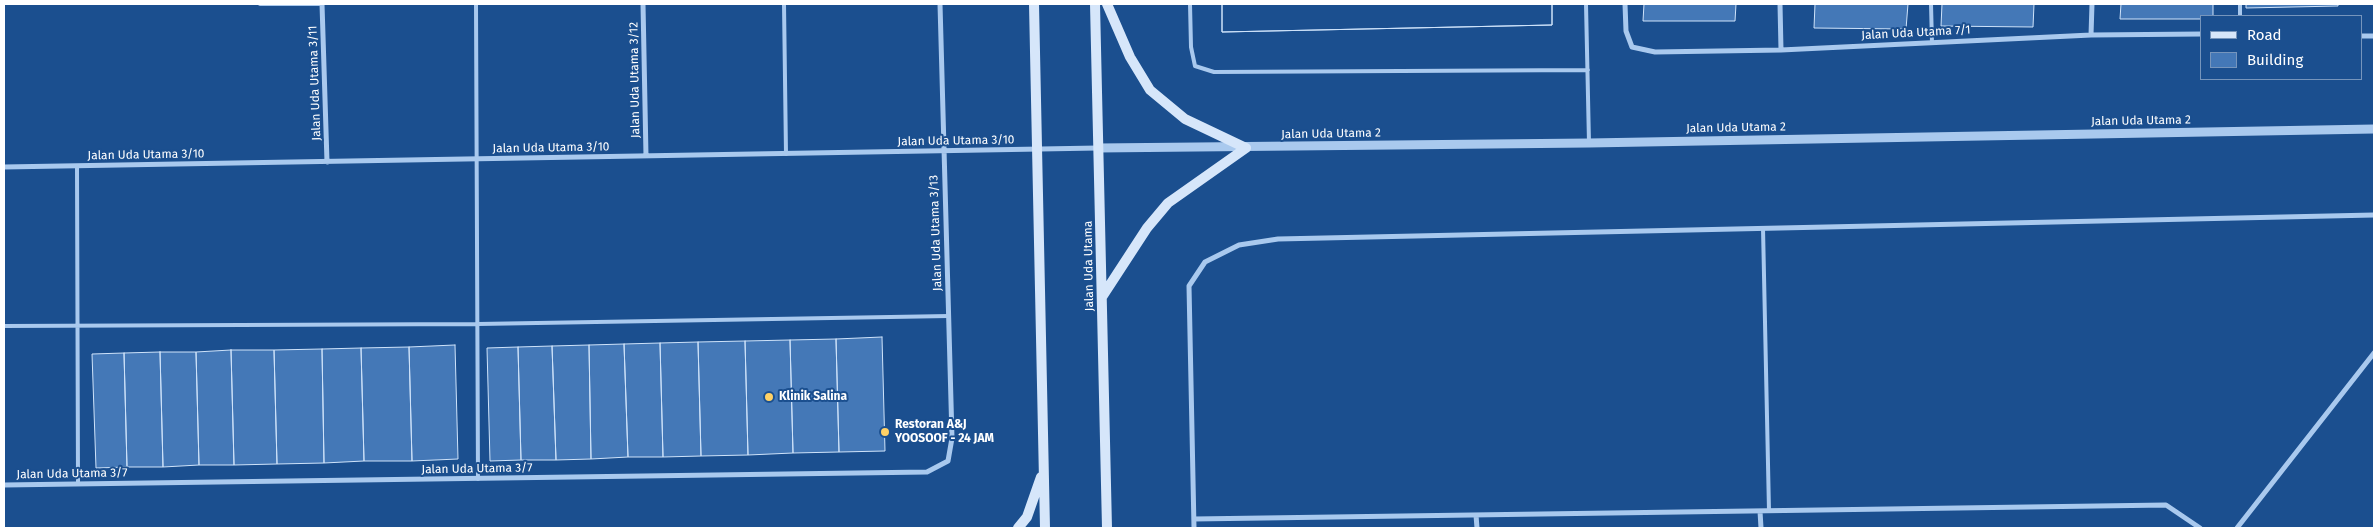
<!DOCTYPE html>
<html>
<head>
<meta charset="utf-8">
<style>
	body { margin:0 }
	#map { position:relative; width:2378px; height:532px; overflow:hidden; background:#1b4f8f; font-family:"Fira Sans",sans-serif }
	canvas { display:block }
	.frame { position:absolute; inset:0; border:5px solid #fff; pointer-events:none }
	.legend { position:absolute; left:2200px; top:15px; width:162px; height:65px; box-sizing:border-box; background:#1b4f8f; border:1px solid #7695bc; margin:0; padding:6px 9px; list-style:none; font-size:15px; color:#fff }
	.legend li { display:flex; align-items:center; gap:10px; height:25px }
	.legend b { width:25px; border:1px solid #7695bc }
</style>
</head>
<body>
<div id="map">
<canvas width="2378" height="532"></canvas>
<div class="frame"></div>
<ul class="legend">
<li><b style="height:6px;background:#d6e6fa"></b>Road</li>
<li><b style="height:14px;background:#4478b7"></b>Building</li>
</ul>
</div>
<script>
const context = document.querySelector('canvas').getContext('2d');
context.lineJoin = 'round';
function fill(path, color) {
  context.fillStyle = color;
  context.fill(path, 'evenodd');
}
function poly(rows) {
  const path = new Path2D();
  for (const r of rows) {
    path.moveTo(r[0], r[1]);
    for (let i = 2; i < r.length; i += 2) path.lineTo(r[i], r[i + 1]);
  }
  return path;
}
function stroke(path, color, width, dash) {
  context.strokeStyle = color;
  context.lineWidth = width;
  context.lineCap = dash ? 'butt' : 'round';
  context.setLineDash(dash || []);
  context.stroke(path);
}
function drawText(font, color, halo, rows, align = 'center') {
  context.font = font + ' "Fira Sans",sans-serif';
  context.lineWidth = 4;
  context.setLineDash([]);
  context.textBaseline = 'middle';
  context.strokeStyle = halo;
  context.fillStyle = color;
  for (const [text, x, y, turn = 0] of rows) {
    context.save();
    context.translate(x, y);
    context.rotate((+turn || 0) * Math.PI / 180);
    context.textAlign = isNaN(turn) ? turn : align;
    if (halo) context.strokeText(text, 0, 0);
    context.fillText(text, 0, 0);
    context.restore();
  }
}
const building = poly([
	[1222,4,1552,4,1552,25,1222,32,1222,4],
	[1222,4,1552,4,1552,25,1222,32,1222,4],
	[1644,4,1736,4,1735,21,1643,21,1644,4],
	[1815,4,1908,4,1906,29,1814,28,1815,4],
	[1942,4,2034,4,2033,27,1941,26,1942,4],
	[2121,4,2213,4,2213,16,2202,16,2202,19,2120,19,2121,4],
	[2246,4,2338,4,2338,6,2246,8,2246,4],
	[882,337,885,451,839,452,836,339,882,337],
	[836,339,839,452,793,453,790,340,836,339],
	[790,340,793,453,748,455,745,341,790,340],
	[745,341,748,455,701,456,698,342,745,341],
	[698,342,701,456,663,457,660,343,698,342],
	[660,343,663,457,628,457,624,344,660,343],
	[624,344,628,457,591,459,589,345,624,344],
	[455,345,458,459,412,461,409,347,455,345],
	[589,345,591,459,556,460,552,346,589,345],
	[552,346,556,460,521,460,518,347,552,346],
	[409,347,412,461,364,461,361,348,409,347],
	[518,347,521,460,490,461,487,348,518,347],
	[361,348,364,461,324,463,322,349,361,348],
	[322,349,324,463,277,464,274,350,322,349],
	[231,350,234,465,199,465,196,352,231,350],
	[231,350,274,350,277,464,234,465,231,350],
	[160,352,163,467,127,467,124,353,160,352],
	[160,352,196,352,199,465,163,467,160,352],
	[124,353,127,467,96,468,92,354,124,353]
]);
const service = poly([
	[260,4,322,4],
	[476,4,478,479],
	[784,4,786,154],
	[1190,4,1191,47,1195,66,1214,72,1588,70],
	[1586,4,1589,143],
	[1931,4,1932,43],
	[2240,4,2240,16],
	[77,166,78,484],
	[1763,228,1769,511],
	[4,326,478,324,949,316]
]);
const minor = poly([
	[322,4,327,162],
	[643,4,646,156],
	[1625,4,1626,31,1632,47,1655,52,1781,50,2091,35,2202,34],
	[1780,4,1781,50],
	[2091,35,2092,4],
	[2362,36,2374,36],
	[4,167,1098,148],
	[4,485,927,472,948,461,952,438,940,4],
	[1760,511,1761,528],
	[1476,515,1477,528],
	[1194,519,2166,505,2200,528],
	[1194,528,1189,286,1205,262,1239,245,1278,239,2374,215],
	[2237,528,2374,353]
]);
const tertiary = poly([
	[1098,148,1589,143,2374,129]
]);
const secondary = poly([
	[1034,4,1045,528],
	[1095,4,1107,528],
	[1107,4,1130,57,1150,90,1185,119,1246,148],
	[1102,297,1147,228,1168,203,1246,148],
	[1018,528,1027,517,1041,477]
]);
const markers = [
	[769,397,5,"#ffd166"],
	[885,432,5,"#ffd166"]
];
const streetNames = [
	["Jalan Uda Utama 7/1",1916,33,-3],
	["Jalan Uda Utama 3/12",635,80,-91],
	["Jalan Uda Utama 3/11",315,83,-92],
	["Jalan Uda Utama 2",2141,121,-1],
	["Jalan Uda Utama 2",1736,128,-1],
	["Jalan Uda Utama 2",1331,134,-1],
	["Jalan Uda Utama 3/10",956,141,-1],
	["Jalan Uda Utama 3/10",551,148,-1],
	["Jalan Uda Utama 3/10",146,155,-1],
	["Jalan Uda Utama 3/13",936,233,-92],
	["Jalan Uda Utama",1089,266,-91],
	["Jalan Uda Utama 3/7",477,469,-1],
	["Jalan Uda Utama 3/7",72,474,-1]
];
const poiNames = [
	["Klinik Salina",779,397],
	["Restoran A&J",895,425],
	["YOOSOOF - 24 JAM",895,439]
];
fill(building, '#4478b7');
stroke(building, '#cfe3fa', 1);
stroke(service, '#a9c9ee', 4);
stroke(minor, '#a9c9ee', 5);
stroke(tertiary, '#a9c9ee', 9);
stroke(secondary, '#d6e6fa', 10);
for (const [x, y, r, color] of markers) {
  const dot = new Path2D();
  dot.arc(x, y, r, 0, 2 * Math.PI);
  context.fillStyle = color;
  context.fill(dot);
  stroke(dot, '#1b4f8f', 2);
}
drawText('12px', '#fff', '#1b4f8f', streetNames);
drawText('bold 12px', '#fff', '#1b4f8f', poiNames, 'left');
</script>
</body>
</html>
